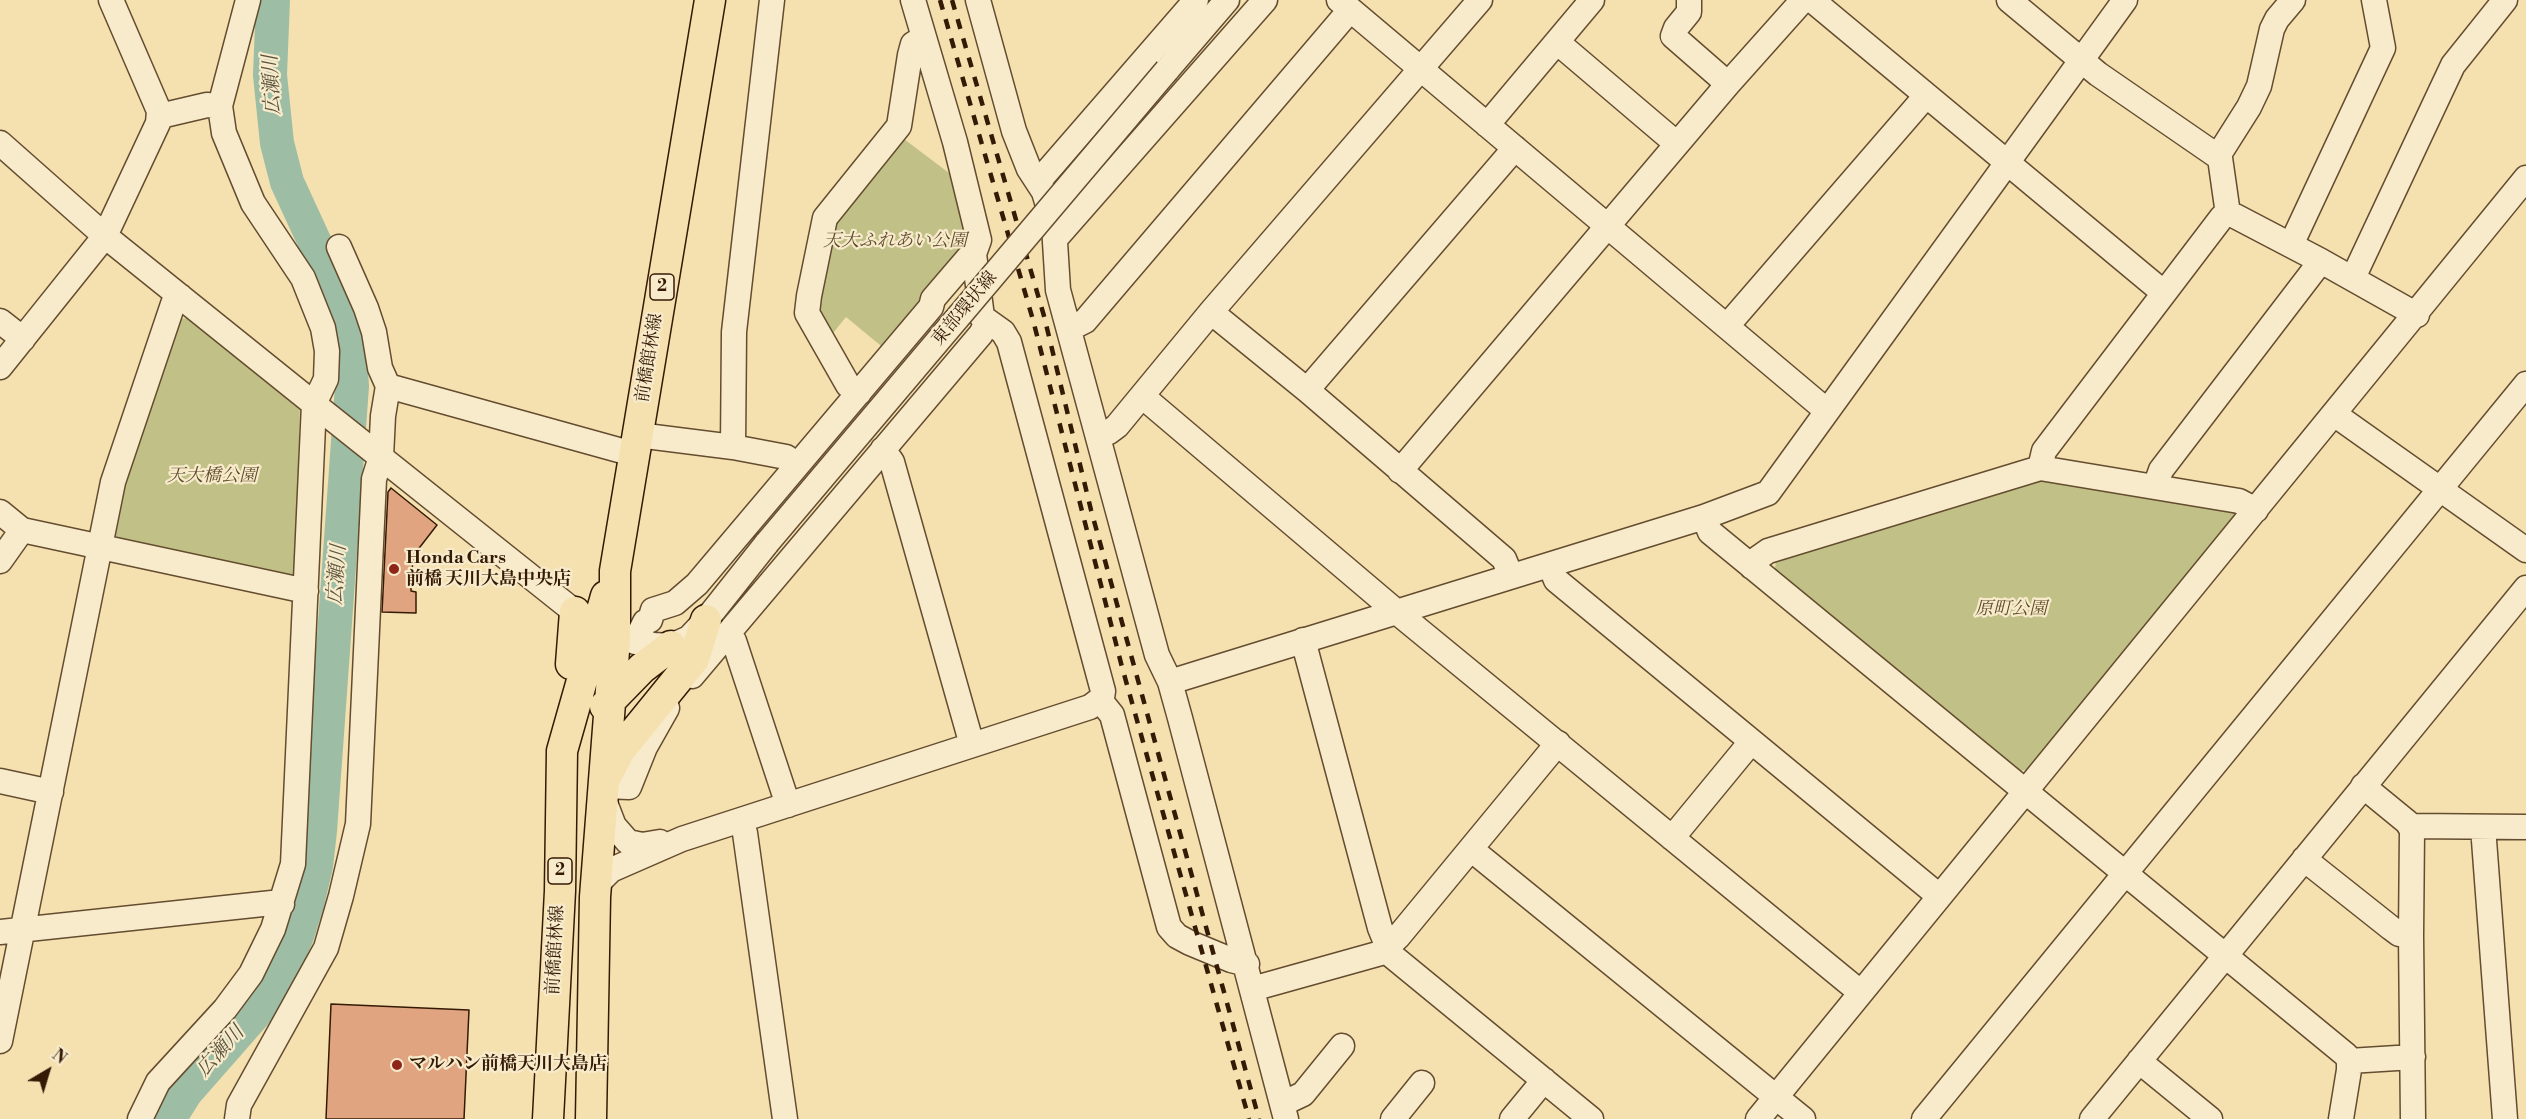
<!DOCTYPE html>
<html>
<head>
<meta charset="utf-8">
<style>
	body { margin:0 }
	#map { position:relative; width:2526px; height:1119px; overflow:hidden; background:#f5e0b0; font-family:"Libre Bodoni",serif }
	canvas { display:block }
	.north { position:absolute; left:18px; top:1041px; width:60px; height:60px; -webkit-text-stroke:4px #f8ebcc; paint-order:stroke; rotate:38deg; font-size:16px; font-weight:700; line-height:24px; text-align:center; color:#341a04 }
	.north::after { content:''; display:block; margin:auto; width:21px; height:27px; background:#341a04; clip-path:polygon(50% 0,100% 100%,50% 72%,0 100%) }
</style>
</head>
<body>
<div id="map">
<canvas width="2526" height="1119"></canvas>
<div class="north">N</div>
</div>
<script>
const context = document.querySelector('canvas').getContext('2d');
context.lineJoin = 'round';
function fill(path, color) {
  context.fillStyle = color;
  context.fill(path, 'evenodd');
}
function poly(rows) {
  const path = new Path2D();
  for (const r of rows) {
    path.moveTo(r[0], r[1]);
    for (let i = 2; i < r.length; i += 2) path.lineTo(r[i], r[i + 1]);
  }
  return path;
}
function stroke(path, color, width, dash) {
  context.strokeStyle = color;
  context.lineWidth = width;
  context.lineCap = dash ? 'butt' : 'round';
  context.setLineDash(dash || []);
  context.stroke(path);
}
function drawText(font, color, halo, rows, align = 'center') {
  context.font = font + ' "Libre Bodoni","Noto Serif JP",serif';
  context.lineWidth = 4.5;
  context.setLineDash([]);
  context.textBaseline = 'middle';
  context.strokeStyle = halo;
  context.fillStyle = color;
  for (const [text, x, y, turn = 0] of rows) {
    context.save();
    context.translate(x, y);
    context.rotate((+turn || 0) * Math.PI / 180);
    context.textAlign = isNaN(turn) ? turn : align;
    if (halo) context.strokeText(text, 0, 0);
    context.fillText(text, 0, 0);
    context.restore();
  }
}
const green = poly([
	[900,136,949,173,969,243,886,350,846,317,829,338,813,309,831,223],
	[190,318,300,407,295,573,286,581,118,544,110,534,121,482,177,319],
	[2032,480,2233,509,2237,518,2032,769,2020,771,1775,569,1776,559]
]);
const river = poly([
	[169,1119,186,1092,257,1011,280,975,297,936,307,904,316,866,320,831,352,386,350,355,347,332,333,282,287,182,277,143,270,75,273,0]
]);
const building = poly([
	[391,488,437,525,413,556,411,591,416,592,416,613,382,612,388,492,391,488],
	[331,1004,469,1010,464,1119,326,1119,331,1004]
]);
const minor = poly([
	[978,0,1014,131,1029,169,1044,192,1054,226,1058,290,1157,655,1170,682,1180,718,1286,1119],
	[1339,0,1827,411],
	[1689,0,1689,12,1676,28,1673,36,1728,84],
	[1812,0,2164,293],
	[2009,0,2098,74,2220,158,2228,214],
	[1557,42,1677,144],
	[1167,70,1227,0],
	[160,116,207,105,220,106],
	[1487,125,1592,0],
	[0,143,105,236,314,404,575,612,615,638,654,645,671,646,689,638,706,620,767,543],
	[2218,156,2249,107,2259,86,2272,29,2277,19,2293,0],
	[1038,182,1196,0],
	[1055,239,1265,0],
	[2291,245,2383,48,2374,0],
	[2353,278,2453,65,2505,0],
	[1211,312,1307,390,1504,559,1511,576],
	[0,321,23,339],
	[1727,326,1925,97],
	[1069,329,1085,321,1350,10],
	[0,367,105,236,158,123,159,111,111,0],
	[388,386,633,454],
	[1307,390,1515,148],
	[859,393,848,385,807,313,809,296,825,218,899,126,910,55,913,44,923,38],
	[1142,396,1398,613,1860,992],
	[2334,414,2526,550],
	[638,435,733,447,786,457,797,465],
	[1098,436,1109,432,1117,426,1211,312,1480,0],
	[733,447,734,332,772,0],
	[883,449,892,462,972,745],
	[2040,468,2044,451,2222,217,2228,214,2235,216,2321,261,2417,315],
	[1400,471,1728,84,1803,0],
	[2155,487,2161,470,2321,261],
	[0,512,22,530,306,591],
	[1704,517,1710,532,2346,1055,2349,1061,2349,1070,2341,1119],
	[0,561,22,530],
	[1550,565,1556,580,1939,896],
	[1752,567,1758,558,1768,551,2040,468,2239,501,2256,510],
	[727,634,734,641,788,805],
	[1303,640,1380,928,1391,955,1591,1119],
	[635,642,645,622,650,620,653,610,675,603,697,584,931,307,933,299,969,257,974,254],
	[692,676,981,334,987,322],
	[1170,682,1704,517,1768,493,2125,0],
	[1100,700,1112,715,1169,927,1177,936,1190,943,1231,960,1247,964],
	[0,781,51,792],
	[605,786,629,787,645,747,667,708],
	[2363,786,2407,822,2412,830,2411,936,2413,1119],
	[604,800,614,826,628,842,642,845,660,842],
	[741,821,745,833,785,1119],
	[2410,826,2526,827],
	[2483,827,2505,1119],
	[1672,838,1751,742],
	[1472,850,1803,1119],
	[2304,859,2391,928,2399,934,2411,936],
	[596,896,599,882,611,870,682,839,1090,707,1102,698,1103,691,1009,342,1003,332,982,317,974,254,979,240,955,142,913,0],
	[0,932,272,903,282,904],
	[1252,989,1381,953,1398,937,1558,743],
	[0,1041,113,482,173,304,180,296],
	[2139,1061,2210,1119],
	[2349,1061,2413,1057],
	[1282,1104,1303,1094,1342,1046],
	[140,1119,158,1082,225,1009,251,974,273,929,293,864,314,404,326,379,327,351,323,328,303,278,253,203,224,133,220,106,248,0],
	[237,1119,239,1105,326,948,341,896,358,824,374,479,381,457,383,416,388,386,380,368,374,332,366,308,339,247],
	[1393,1119,1422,1083],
	[1512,1119,1544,1080],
	[1758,1119,2526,178],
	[1924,1119,2526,384],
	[2092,1119,2526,588]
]);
const major = poly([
	[571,664,575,612],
	[605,706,642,668,671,646],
	[607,775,620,750,694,659,706,620],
	[548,1119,560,891,562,751,606,596],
	[591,1119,595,897,615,638,615,571,710,0]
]);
const rail = poly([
	[940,0,1033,320,1122,667,1249,1119],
	[952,0,1044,316,1091,510,1259,1119]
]);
const minorBridge = poly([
	[767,543,1167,70]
]);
const markers = [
	[394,569,6,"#8f2418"],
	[397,1065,6,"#8f2418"]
];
const shields = [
	[662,287,24],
	[560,871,24]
];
const shieldNames = [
	["2",662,287],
	["2",560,871]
];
const parkNames = [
	["天大ふれあい公園",895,242],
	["天大橋公園",212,477],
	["原町公園",2011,610]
];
const streetNames = [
	["東部環状線",965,309,-50],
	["前橋館林線",650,358,-81],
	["前橋館林線",556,950,-87]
];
const poiNames = [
	["Honda Cars",406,559],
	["前橋 天川大島中央店",406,580],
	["マルハン前橋天川大島店",409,1065]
];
const waterNames = [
	["広瀬川",273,85,-93],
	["広瀬川",338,575,-86],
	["広瀬川",221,1052,-48]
];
fill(green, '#c1c187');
stroke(river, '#9dbea5', 34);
fill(building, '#e0a580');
stroke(building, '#341a04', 1.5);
stroke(minor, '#644c2f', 27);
stroke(major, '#341a04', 33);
stroke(minor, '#f8ebcc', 24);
stroke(major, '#f5e0b0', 30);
stroke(rail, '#341a04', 4.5, [10, 10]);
stroke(minorBridge, '#644c2f', 27, []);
stroke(minorBridge, '#f8ebcc', 24);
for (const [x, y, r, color] of markers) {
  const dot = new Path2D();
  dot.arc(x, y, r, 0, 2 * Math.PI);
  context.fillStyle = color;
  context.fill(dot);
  stroke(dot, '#f8ebcc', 2);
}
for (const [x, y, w] of shields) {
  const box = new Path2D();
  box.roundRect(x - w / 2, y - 13, w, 26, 4.5);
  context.fillStyle = '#f8ebcc';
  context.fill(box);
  stroke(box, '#341a04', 1.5);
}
drawText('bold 16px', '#341a04', null, shieldNames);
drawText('italic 18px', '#5e4c2b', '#f8ebcc', parkNames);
drawText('18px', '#341a04', '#f8ebcc', streetNames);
drawText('bold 18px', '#341a04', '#f8ebcc', poiNames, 'left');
drawText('italic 20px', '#59533c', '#f8ebcc', waterNames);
</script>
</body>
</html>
